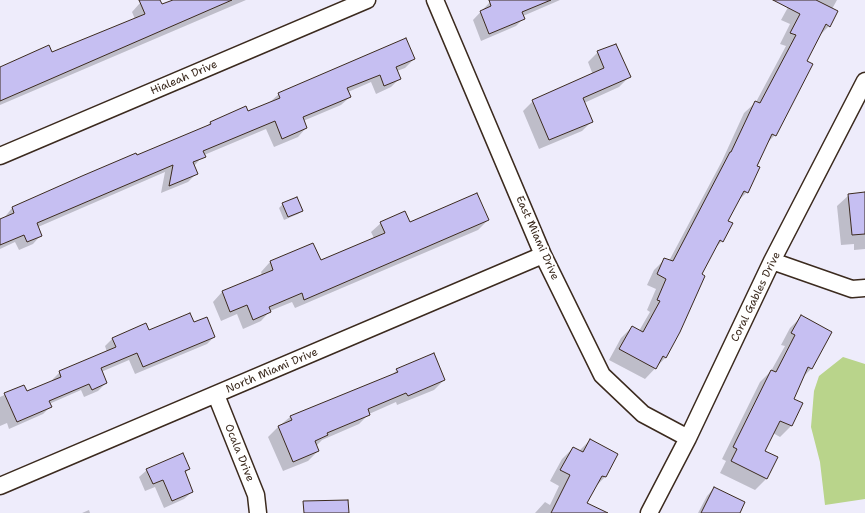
<!DOCTYPE html>
<html>
<head>
<meta charset="utf-8">
<style>
	body { margin:0 }
	canvas { display:block; background:#eeecfb }
</style>
</head>
<body>
<canvas width="865" height="513"></canvas>
<script>
const context = document.querySelector('canvas').getContext('2d');
context.lineJoin = 'round';
function fill(path, color) {
  context.fillStyle = color;
  context.fill(path, 'evenodd');
}
function poly(rows) {
  const path = new Path2D();
  for (const r of rows) {
    path.moveTo(r[0], r[1]);
    for (let i = 2; i < r.length; i += 2) path.lineTo(r[i], r[i + 1]);
  }
  return path;
}
function stroke(path, color, width, dash) {
  context.strokeStyle = color;
  context.lineWidth = width;
  context.lineCap = dash ? 'butt' : 'round';
  context.setLineDash(dash || []);
  context.stroke(path);
}
function drawText(font, color, halo, rows, align = 'center') {
  context.font = font + ' "Shantell Sans",sans-serif';
  context.lineWidth = 4;
  context.setLineDash([]);
  context.textBaseline = 'middle';
  context.strokeStyle = halo;
  context.fillStyle = color;
  for (const [text, x, y, turn = 0] of rows) {
    context.save();
    context.translate(x, y);
    context.rotate((+turn || 0) * Math.PI / 180);
    context.textAlign = isNaN(turn) ? turn : align;
    if (halo) context.strokeText(text, 0, 0);
    context.fillText(text, 0, 0);
    context.restore();
  }
}
const green = poly([
	[843,357,865,364,865,499,825,505,820,462,811,427,814,391,819,376]
]);
const shadow = poly([
	[148,0,159,0,162,6,175,0,246,0,0,105,0,68,52,54,135,19,132,12,140,3],
	[495,0,560,0,523,16,524,18,516,26,481,41,473,20,490,2],
	[792,0,837,0,832,9,836,12,829,26,818,37,806,61,775,135,766,144,747,192,738,201,727,222,731,224,722,241,714,249,700,275,666,357,645,379,609,360,621,338,632,327,639,331,650,312,647,310,656,289,647,285,654,270,665,259,669,261,722,161,744,113,756,102,786,46,780,44,790,24,781,20],
	[598,52,629,77,619,87,584,103,592,121,582,131,539,149,523,111,533,101,593,75,588,62],
	[414,59,405,68,397,71,400,78,391,87,376,94,371,82,348,92,350,97,341,105,303,121,306,128,298,137,274,147,266,129,204,155,194,166,197,173,188,182,161,193,165,172,38,227,41,235,33,244,19,250,15,242,0,249,0,220,4,218,12,208,206,127,210,123,247,113,270,102,279,94],
	[865,193,865,249,854,250,854,244,841,245,837,206,849,195],
	[283,204,301,211,298,214,284,220,279,208],
	[488,220,478,230,295,308,292,302,270,311,261,321,243,329,237,314,221,321,213,302,222,292,262,275,261,272,270,262,313,244,320,261,374,238,371,232,381,223],
	[801,317,811,369,803,377,792,399,802,404,791,426,780,437,773,433,764,451,777,458,766,479,755,490,720,473,726,461,722,459,760,382,771,371,785,346,781,345,790,328],
	[194,323,214,337,207,344,135,374,129,360,101,372,106,383,98,391,84,397,81,390,49,404,50,407,43,414,9,429,7,423,0,426,0,397,24,386,26,393,53,381,52,380,60,372,107,352,105,346,112,339],
	[397,370,444,380,434,390,397,405,396,402,369,414,359,424,322,440,316,446,318,451,308,461,283,471,268,437,278,427,290,417,391,376],
	[590,440,617,454,605,477,596,486,586,504,586,513,535,513,545,502,550,505,559,486,550,481,562,459,573,448,579,451],
	[189,469,184,474,192,492,184,499,164,508,155,487,145,491,139,477,147,470],
	[714,488,738,513,698,513,707,496],
	[89,510,90,513,82,513]
]);
const building = poly([
	[139,0,160,0,162,4,173,0,232,0,0,101,0,67,49,45,52,52,145,14,139,0],
	[489,0,551,0,522,12,525,19,489,34,480,11,491,6,489,0],
	[773,0,816,0,838,11,830,27,826,24,807,61,813,64,776,136,772,134,757,166,760,167,748,193,744,191,728,221,733,223,723,242,720,240,702,274,705,276,680,332,666,358,663,356,656,369,619,349,632,326,643,332,660,301,657,300,666,279,657,274,664,258,673,261,730,152,731,152,755,101,760,103,796,35,790,33,800,14,773,0],
	[406,38,415,59,396,67,401,79,384,86,380,75,347,88,351,97,303,117,307,128,282,139,275,121,203,151,206,157,193,162,198,174,169,186,173,165,37,223,42,236,27,242,24,235,0,245,0,219,14,213,12,207,82,176,136,153,137,155,211,124,210,122,246,106,248,111,280,98,278,93,406,38],
	[616,44,631,77,583,98,593,122,549,140,532,100,604,68,597,51,616,44],
	[865,192,865,234,852,235,848,194,865,192],
	[477,193,489,220,304,300,302,293,269,307,271,312,253,320,247,305,230,312,222,291,273,270,270,261,313,243,321,260,385,233,380,222,405,211,410,222,477,193],
	[297,197,303,211,288,217,282,203,297,197],
	[190,313,194,322,207,317,215,337,143,367,137,353,101,368,107,383,92,390,89,384,49,401,52,407,17,422,4,393,24,385,27,391,61,377,59,371,116,347,112,338,146,323,149,330,190,313],
	[801,315,832,332,812,369,808,367,794,399,803,403,792,426,780,421,765,451,778,457,767,479,731,461,737,449,733,447,771,370,776,372,795,335,791,333,801,315],
	[434,353,445,380,408,396,406,393,368,409,370,415,327,433,328,435,315,441,319,451,293,462,278,426,292,420,290,416,398,372,396,369,434,353],
	[590,439,618,454,606,477,602,476,587,503,608,513,551,513,570,475,560,470,573,447,583,452,590,439],
	[183,453,190,469,185,471,193,492,172,501,163,480,153,484,146,469,183,453],
	[714,487,745,502,740,513,701,513,714,487],
	[348,500,349,513,304,513,303,501,348,500]
]);
const minor = poly([
	[435,0,543,255,602,375,643,414,688,438],
	[0,156,367,0],
	[772,261,852,289,865,288],
	[216,395,256,495,258,513],
	[0,486,543,255],
	[649,513,688,438,772,261,865,81]
]);
const streetNames = [
	["Hialeah Drive",184,78,-23],
	["East Miami Drive",537,238,66],
	["Coral Gables Drive",756,297,-64],
	["North Miami Drive",272,371,-23],
	["Ocala Drive",239,453,68]
];
fill(green, '#b9d48b');
fill(shadow, '#0003');
fill(building, '#c6bff2');
stroke(building, '#3b2a1e', 1);
stroke(minor, '#3b2a1e', 19);
stroke(minor, '#fff', 16);
drawText('11px', '#3b2a1e', '#fff', streetNames);
</script>
</body>
</html>
